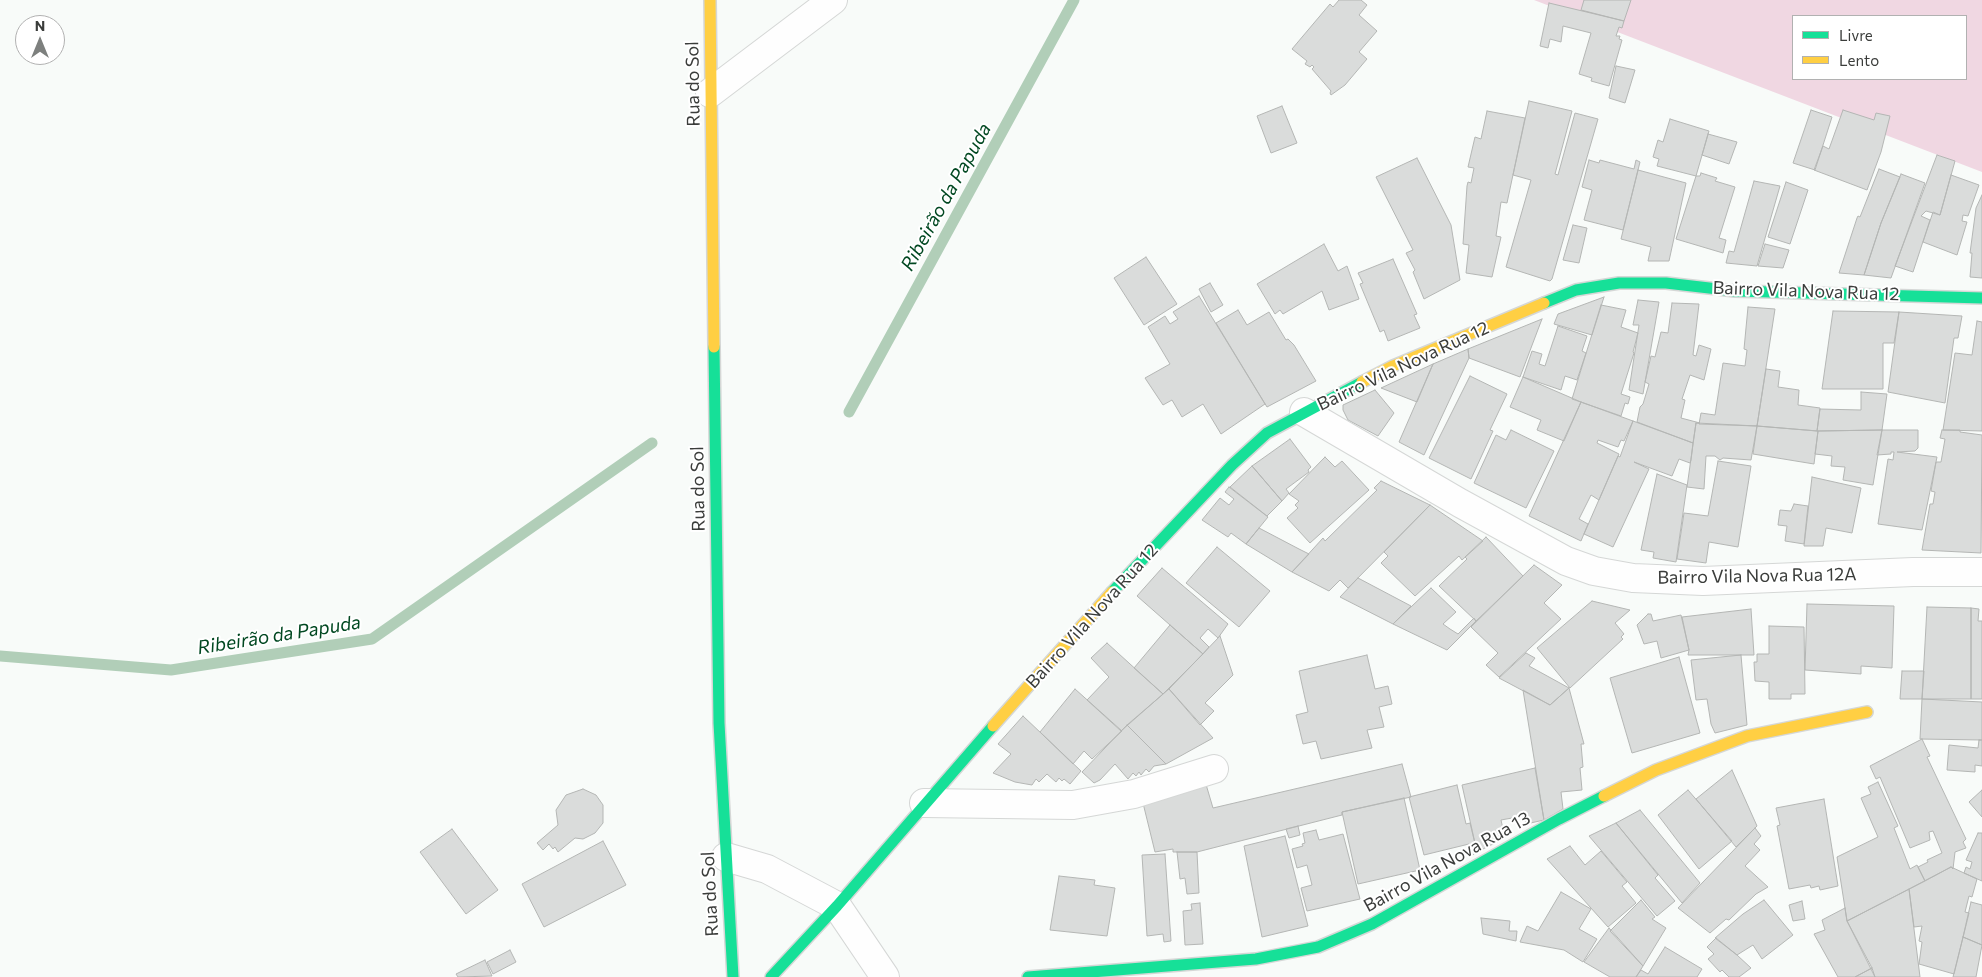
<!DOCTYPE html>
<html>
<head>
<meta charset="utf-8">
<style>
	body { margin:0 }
	#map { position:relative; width:1982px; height:977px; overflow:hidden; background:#f8fbf9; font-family:Commissioner,sans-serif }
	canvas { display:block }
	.legend { position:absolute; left:1792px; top:15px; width:175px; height:65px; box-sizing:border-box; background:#fff; border:1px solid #b1b1b1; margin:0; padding:6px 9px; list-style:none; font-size:15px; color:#3b3d3b }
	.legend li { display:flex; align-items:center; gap:10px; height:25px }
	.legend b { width:25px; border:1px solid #b1b1b1 }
	.north { position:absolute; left:15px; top:15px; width:50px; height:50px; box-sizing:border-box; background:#fff; border:1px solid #b1b1b1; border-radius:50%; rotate:0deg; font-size:14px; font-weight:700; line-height:20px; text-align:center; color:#3b3d3b }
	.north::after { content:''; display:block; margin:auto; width:18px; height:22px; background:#7d807e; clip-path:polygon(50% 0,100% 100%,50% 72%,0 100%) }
</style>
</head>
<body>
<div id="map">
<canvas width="1982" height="977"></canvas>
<ul class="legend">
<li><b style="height:6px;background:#16e098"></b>Livre</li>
<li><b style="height:6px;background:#ffcf43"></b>Lento</li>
</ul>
<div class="north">N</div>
</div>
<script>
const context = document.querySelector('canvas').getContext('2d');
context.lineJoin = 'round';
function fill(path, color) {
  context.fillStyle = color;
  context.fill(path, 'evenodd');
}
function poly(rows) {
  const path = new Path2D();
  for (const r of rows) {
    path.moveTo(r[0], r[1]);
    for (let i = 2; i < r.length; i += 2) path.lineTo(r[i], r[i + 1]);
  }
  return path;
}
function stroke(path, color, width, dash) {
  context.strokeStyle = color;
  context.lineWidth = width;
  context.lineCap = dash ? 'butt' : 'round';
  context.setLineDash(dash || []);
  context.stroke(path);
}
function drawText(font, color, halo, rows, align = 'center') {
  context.font = font + ' Commissioner,sans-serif';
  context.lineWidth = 4;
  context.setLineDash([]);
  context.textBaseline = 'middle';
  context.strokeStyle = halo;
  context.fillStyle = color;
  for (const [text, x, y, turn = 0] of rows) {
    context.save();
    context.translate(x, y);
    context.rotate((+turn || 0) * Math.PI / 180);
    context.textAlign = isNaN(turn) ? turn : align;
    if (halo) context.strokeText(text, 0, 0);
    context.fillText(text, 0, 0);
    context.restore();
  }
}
const forest = poly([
	[1534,0,1982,0,1982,172],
	[1793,16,1966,16,1966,79,1793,79]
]);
const stream = poly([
	[849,412,1074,0],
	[0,656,171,670,372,639,652,443]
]);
const building = poly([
	[1339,0,1361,0,1367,5,1359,15,1377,31,1359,52,1367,59,1345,85,1331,95,1330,93,1331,91,1312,69,1314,67,1312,65,1310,67,1305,64,1307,61,1292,49,1330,4,1333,7,1339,0],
	[1584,0,1631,0,1624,21,1581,10,1584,0],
	[1549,3,1624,21,1622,28,1619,27,1616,36,1620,36,1619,39,1622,40,1609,86,1591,81,1592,78,1579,74,1591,33,1563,26,1561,42,1550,39,1548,48,1540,46,1549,3],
	[1616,66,1635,70,1625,103,1609,98,1616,66],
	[1529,101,1572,111,1555,174,1558,175,1575,113,1598,119,1552,279,1550,281,1506,267,1531,180,1513,175,1529,101],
	[1282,106,1297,143,1271,153,1257,116,1282,106],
	[1811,110,1832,117,1815,170,1793,163,1811,110],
	[1843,110,1874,120,1876,113,1890,116,1881,152,1867,190,1814,170,1823,146,1829,149,1843,110],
	[1487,111,1525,118,1507,203,1501,202,1496,236,1501,237,1492,277,1466,273,1469,245,1463,244,1467,186,1468,182,1471,183,1474,168,1468,167,1475,137,1481,139,1487,111],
	[1670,119,1709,131,1696,176,1657,166,1659,159,1653,157,1658,140,1663,142,1670,119],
	[1708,134,1737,142,1729,164,1702,155,1708,134],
	[1937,155,1955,161,1940,215,1926,211,1921,216,1930,220,1913,272,1895,266,1937,155],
	[1417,158,1451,225,1460,280,1424,299,1413,272,1415,270,1406,253,1413,250,1376,177,1417,158],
	[1589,160,1599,163,1600,160,1634,169,1636,160,1640,162,1623,230,1584,220,1592,190,1582,187,1589,160],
	[1879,169,1900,177,1881,223,1864,275,1839,273,1857,218,1858,216,1860,217,1879,169],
	[1638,170,1686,183,1669,261,1648,261,1651,247,1621,239,1638,170],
	[1701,173,1717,178,1715,181,1735,187,1719,238,1726,240,1723,253,1676,239,1696,176,1700,176,1701,173],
	[1901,174,1925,183,1891,278,1864,275,1881,223,1901,174],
	[1951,175,1979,185,1968,216,1963,215,1962,221,1967,222,1957,255,1923,242,1933,212,1940,215,1951,175],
	[1754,181,1780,186,1757,266,1726,263,1729,251,1734,252,1754,181],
	[1786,182,1808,190,1790,244,1768,237,1786,182],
	[1982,195,1982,278,1970,277,1972,253,1970,253,1976,208,1982,195],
	[1573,225,1587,228,1579,263,1563,260,1573,225],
	[1324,244,1338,271,1347,266,1359,299,1329,310,1322,291,1283,314,1280,310,1275,314,1257,284,1324,244],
	[1765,244,1789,250,1783,268,1758,266,1765,244],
	[1146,257,1177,304,1144,325,1114,278,1146,257],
	[1393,259,1417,314,1414,315,1420,328,1388,341,1384,330,1380,332,1360,284,1363,283,1358,273,1393,259],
	[1210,283,1223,305,1211,312,1199,289,1210,283],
	[1199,296,1265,404,1221,434,1203,404,1182,417,1172,400,1163,405,1145,378,1170,364,1148,327,1165,316,1170,324,1178,319,1173,312,1199,296],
	[1604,297,1592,335,1554,324,1558,314,1604,297],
	[1638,300,1659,302,1643,394,1629,390,1639,325,1633,325,1638,300],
	[1672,303,1699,304,1693,355,1696,356,1699,345,1711,349,1704,380,1690,375,1682,399,1685,400,1681,418,1700,423,1696,423,1693,443,1637,422,1640,407,1643,404,1649,384,1645,382,1651,356,1655,357,1661,332,1668,333,1672,303],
	[1601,305,1626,310,1621,327,1638,333,1633,352,1634,353,1621,394,1630,397,1628,404,1625,403,1621,416,1572,399,1601,305],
	[1748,307,1775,309,1757,426,1699,424,1701,413,1715,415,1723,363,1745,366,1747,350,1744,349,1748,307],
	[1238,310,1247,325,1269,312,1286,340,1288,339,1294,345,1316,381,1267,407,1216,323,1238,310],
	[1833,311,1899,312,1894,343,1883,343,1883,389,1822,389,1833,311],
	[1899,312,1962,316,1958,338,1954,338,1945,403,1888,392,1899,312],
	[1542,319,1520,377,1469,358,1468,349,1542,319],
	[1977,321,1982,322,1982,431,1943,430,1955,353,1972,355,1977,321],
	[1558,326,1587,336,1582,351,1586,353,1577,380,1565,376,1561,390,1523,377,1532,351,1542,354,1539,364,1545,366,1558,326],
	[1468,349,1469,358,1424,455,1399,442,1433,364,1468,349],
	[1433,364,1417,402,1381,388,1433,364],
	[1766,369,1780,371,1778,387,1799,390,1798,405,1820,408,1817,431,1757,426,1766,369],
	[1470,376,1507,394,1490,430,1493,431,1471,479,1429,458,1470,376],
	[1523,377,1581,402,1564,441,1537,430,1541,420,1510,407,1523,377],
	[1375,390,1394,413,1378,436,1348,420,1343,410,1343,405,1375,390],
	[1861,392,1887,394,1882,430,1817,431,1820,409,1861,410,1861,392],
	[1581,402,1633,421,1624,441,1621,440,1618,447,1598,440,1597,443,1619,454,1599,500,1591,495,1579,519,1588,524,1581,541,1529,516,1581,402],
	[1633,421,1693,443,1691,460,1690,463,1679,459,1672,476,1634,462,1649,469,1613,547,1584,534,1618,456,1620,457,1633,421],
	[1696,423,1757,426,1751,460,1723,458,1720,460,1715,456,1706,456,1704,489,1687,487,1696,423],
	[1757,426,1818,431,1814,464,1753,454,1757,426],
	[1511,430,1554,451,1526,508,1474,483,1496,435,1506,440,1511,430],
	[1882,430,1918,430,1918,448,1915,451,1897,452,1937,457,1922,530,1878,524,1888,459,1893,460,1894,452,1891,452,1891,454,1877,455,1882,430],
	[1882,430,1873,485,1843,480,1845,467,1831,466,1832,456,1815,454,1818,431,1882,430],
	[1942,430,1960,430,1960,432,1982,435,1981,553,1922,550,1930,504,1933,504,1935,492,1931,491,1936,462,1941,462,1945,439,1940,438,1942,430],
	[1290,439,1311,467,1308,470,1309,472,1286,489,1289,493,1282,501,1252,466,1290,439],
	[1325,457,1335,467,1342,461,1369,490,1310,543,1287,518,1298,508,1295,505,1299,501,1289,494,1325,457],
	[1718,461,1751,466,1738,547,1709,542,1706,563,1677,559,1684,513,1708,516,1718,461],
	[1252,466,1282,501,1267,516,1230,487,1252,466],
	[1657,474,1687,485,1676,562,1653,558,1654,552,1641,550,1657,474],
	[1812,477,1861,488,1852,533,1826,528,1823,546,1804,546,1812,477],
	[1381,481,1430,505,1348,588,1340,580,1329,591,1292,572,1323,538,1325,541,1377,490,1374,488,1381,481],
	[1229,487,1268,517,1246,544,1231,533,1228,537,1202,520,1220,498,1229,505,1234,499,1225,492,1229,487],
	[1794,504,1808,506,1804,544,1785,541,1787,526,1778,525,1780,510,1791,511,1794,504],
	[1430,505,1483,541,1462,560,1459,556,1415,596,1381,563,1388,556,1384,552,1430,505],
	[1259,528,1299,549,1309,554,1292,572,1246,544,1259,528],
	[1486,537,1523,576,1476,621,1439,586,1467,559,1465,557,1486,537],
	[1217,547,1270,591,1239,627,1186,583,1217,547],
	[1534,565,1562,585,1544,603,1561,619,1499,677,1486,665,1498,653,1471,627,1534,565],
	[1162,568,1228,624,1218,638,1208,629,1200,638,1209,647,1203,654,1137,596,1162,568],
	[1358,578,1411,606,1393,624,1340,597,1358,578],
	[1431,588,1456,612,1443,624,1450,629,1458,634,1474,618,1476,621,1447,650,1393,624,1431,588],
	[1592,601,1630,610,1615,623,1624,634,1621,637,1623,639,1570,688,1537,648,1592,601],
	[1807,604,1894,606,1892,668,1861,666,1861,674,1805,670,1807,604],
	[1927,607,1971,608,1971,699,1922,699,1927,607],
	[1971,608,1979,609,1978,621,1982,621,1982,699,1971,699,1971,608],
	[1751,609,1754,655,1688,655,1689,650,1682,617,1751,609],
	[1648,614,1651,614,1653,621,1681,615,1689,650,1661,658,1657,641,1644,644,1637,625,1648,614],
	[1170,625,1203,654,1163,694,1134,668,1170,625],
	[1769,626,1804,627,1805,694,1791,694,1791,699,1769,699,1769,682,1755,681,1754,662,1757,662,1757,654,1769,654,1769,626],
	[1220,636,1233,675,1205,703,1214,711,1200,725,1169,689,1220,636],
	[1107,643,1163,694,1121,731,1087,700,1109,677,1091,658,1107,643],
	[1526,653,1535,658,1529,666,1569,688,1550,705,1499,678,1526,653],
	[1367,655,1375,689,1388,686,1392,704,1379,707,1384,727,1367,730,1372,748,1321,759,1316,741,1303,744,1296,715,1308,712,1299,671,1367,655],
	[1741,655,1747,725,1715,733,1711,724,1707,699,1696,700,1691,660,1741,655],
	[1679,657,1700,733,1632,753,1610,678,1679,657],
	[1902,671,1924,671,1922,699,1900,699,1902,671],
	[1569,688,1584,744,1581,744,1583,767,1580,768,1582,790,1561,792,1563,809,1544,820,1523,690,1550,705,1569,688],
	[1075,689,1122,731,1092,759,1084,751,1073,764,1040,732,1075,689],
	[1169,689,1213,738,1166,764,1127,725,1169,689],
	[1922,699,1982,702,1982,740,1920,739,1922,699],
	[1023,716,1081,771,1070,784,1064,779,1062,781,1059,778,1056,782,1047,774,1039,782,1036,779,1032,785,1015,782,993,773,1011,754,998,744,1023,716],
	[1127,725,1166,764,1154,766,1149,772,1146,769,1141,775,1139,772,1136,776,1133,773,1128,779,1115,764,1100,780,1094,783,1082,772,1127,725],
	[1922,739,1930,756,1927,757,1966,839,1963,842,1966,848,1955,852,1953,869,1951,867,1925,881,1918,867,1928,862,1927,860,1942,853,1933,831,1929,832,1930,840,1910,848,1880,777,1876,779,1870,766,1922,739],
	[1979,740,1982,740,1982,766,1975,765,1975,772,1947,770,1949,745,1978,748,1979,740],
	[1402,764,1411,797,1342,812,1342,815,1197,852,1173,852,1173,849,1155,852,1142,799,1205,781,1213,808,1402,764],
	[1535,768,1544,820,1526,824,1523,812,1523,816,1501,820,1505,838,1477,852,1462,785,1535,768],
	[1732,770,1757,826,1736,847,1696,799,1732,770],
	[1878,782,1898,826,1894,828,1910,869,1917,865,1925,881,1847,921,1837,857,1878,837,1861,798,1871,794,1868,787,1878,782],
	[1457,785,1466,824,1470,823,1477,852,1471,856,1469,844,1424,855,1409,797,1457,785],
	[583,789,596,795,603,805,603,823,595,833,583,839,575,838,558,852,555,847,553,849,549,844,543,850,537,843,558,825,556,810,566,795,583,789],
	[1688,790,1732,841,1699,869,1658,815,1688,790],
	[1982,790,1982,817,1969,802,1982,790],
	[1404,798,1420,870,1358,884,1342,812,1404,798],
	[1824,799,1838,886,1820,890,1819,886,1811,888,1810,885,1789,889,1777,826,1780,825,1776,808,1824,799],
	[1640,810,1700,883,1682,903,1616,823,1640,810],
	[1616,823,1658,875,1655,878,1675,901,1657,916,1589,836,1616,823],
	[1298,826,1300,835,1289,838,1286,829,1298,826],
	[1755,828,1761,836,1754,844,1760,850,1745,866,1768,887,1756,894,1729,920,1726,919,1710,933,1678,908,1755,828],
	[452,829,498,890,466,914,420,852,452,829],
	[1316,830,1319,840,1343,834,1360,899,1307,911,1301,888,1312,885,1307,865,1297,868,1292,849,1303,846,1302,844,1305,843,1303,833,1316,830],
	[1978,833,1982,833,1982,881,1964,873,1966,867,1970,869,1972,862,1966,860,1978,833],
	[1285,836,1308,926,1262,937,1244,846,1285,836],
	[603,841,626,885,544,927,522,884,603,841],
	[1570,846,1585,865,1601,851,1627,882,1622,886,1636,903,1608,927,1547,859,1570,846],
	[1177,852,1197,852,1199,893,1187,894,1185,878,1180,879,1177,852],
	[1165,854,1171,941,1164,942,1163,934,1147,936,1142,855,1165,854],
	[1951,867,1977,879,1972,897,1969,896,1965,912,1969,913,1954,974,1919,964,1922,942,1919,941,1922,926,1914,927,1909,889,1951,867],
	[1059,876,1095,880,1094,885,1115,888,1107,936,1050,930,1059,876],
	[1909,889,1920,977,1875,977,1847,921,1909,889],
	[1561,892,1591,909,1579,929,1597,939,1583,962,1564,950,1520,942,1527,926,1538,931,1561,892],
	[1641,900,1655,917,1652,919,1666,928,1643,966,1610,931,1641,900],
	[1764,900,1793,935,1762,959,1753,945,1737,955,1715,938,1743,914,1764,900],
	[1802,901,1805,919,1793,921,1789,905,1802,901],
	[1971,902,1982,905,1982,945,1963,937,1971,902],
	[1200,903,1203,944,1185,945,1183,911,1192,910,1191,904,1200,903],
	[1845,908,1847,921,1872,968,1855,977,1838,977,1814,934,1825,930,1822,920,1845,908],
	[1481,918,1510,921,1509,931,1517,931,1516,941,1483,934,1481,918],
	[1609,928,1643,966,1636,977,1610,977,1584,962,1609,928],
	[1963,937,1982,945,1976,977,1953,977,1963,937],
	[1716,938,1737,955,1751,968,1739,977,1729,977,1722,970,1720,972,1708,959,1714,954,1707,947,1716,938],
	[1665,947,1702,969,1697,977,1636,977,1641,970,1648,974,1665,947],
	[510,950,516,962,493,974,487,962,510,950],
	[485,960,492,976,458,977,456,974,485,960],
	[1872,968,1875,977,1855,977,1872,968]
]);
const street = poly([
	[710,93,833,0],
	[1304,412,1460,503,1566,561,1594,571,1633,578,1703,581,1913,572,1982,572],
	[924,803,1073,805,1134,794,1214,769],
	[726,857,767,869,837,906,885,977]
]);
const fast = poly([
	[1544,303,1576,290,1619,283,1666,283,1735,291,1982,298],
	[714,347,719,723,733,977],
	[1112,592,1232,465,1267,433,1362,382],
	[771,977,837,906,993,726],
	[1028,977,1256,959,1318,947,1372,924,1559,819,1604,796]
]);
const slow = poly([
	[710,0,714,347],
	[1362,382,1393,366,1544,303],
	[993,726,1112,592],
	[1604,796,1656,770,1747,736,1867,712]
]);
const streetNames = [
	["Rua do Sol",693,84,-91],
	["Bairro Vila Nova Rua 12",1806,291,2],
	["Bairro Vila Nova Rua 12",1403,366,-25],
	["Rua do Sol",698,489,-91],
	["Bairro Vila Nova Rua 12A",1757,576,-1],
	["Bairro Vila Nova Rua 12",1092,616,-48],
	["Bairro Vila Nova Rua 13",1447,862,-29],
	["Rua do Sol",710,894,-93]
];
const waterNames = [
	["Ribeirão da Papuda",946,197,-61],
	["Ribeirão da Papuda",279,635,-9]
];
fill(forest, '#f0d7e2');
stroke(stream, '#b1ceb8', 11);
fill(building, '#dadcdb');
stroke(building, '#b4b6b4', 1);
stroke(street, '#d5d7d6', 30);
stroke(fast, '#d5d7d6', 14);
stroke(slow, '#d5d7d6', 14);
stroke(street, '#fefefe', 28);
stroke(fast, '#16e098', 11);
stroke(slow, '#ffcf43', 11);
drawText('18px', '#3b3d3b', '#fff', streetNames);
drawText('italic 19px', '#014821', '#fff', waterNames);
</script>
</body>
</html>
